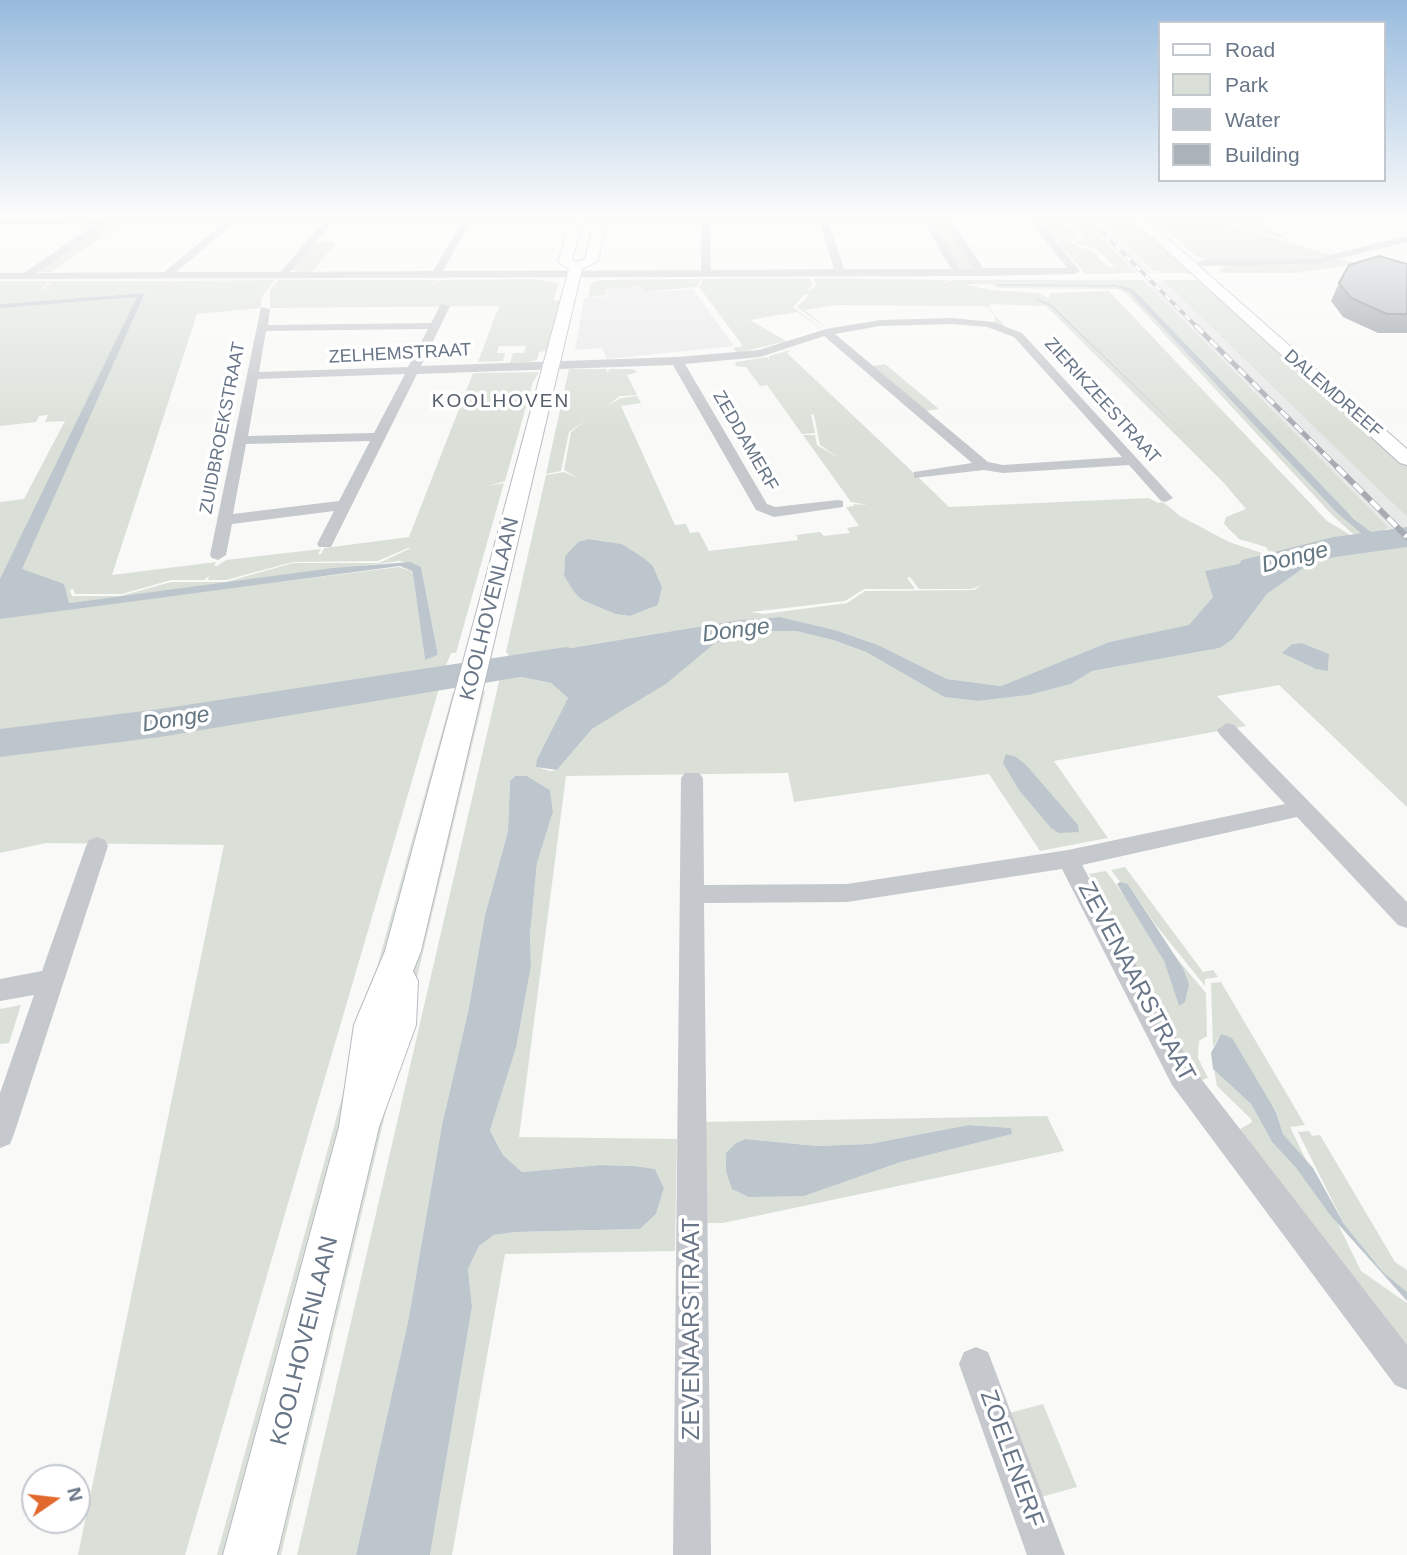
<!DOCTYPE html>
<html>
<head>
<meta charset="utf-8">
<style>
	body { margin:0 }
	#map { position:relative; width:1407px; height:1555px; overflow:hidden; background:#f9f9f7; font-family:Arial,sans-serif }
	canvas { display:block }
	.legend { position:absolute; left:1158px; top:21px; width:228px; height:161px; box-sizing:border-box; background:#fff; border:2px solid #c3c8cf; margin:0; padding:9px 12px; list-style:none; font-size:21px; color:#687687 }
	.legend li { display:flex; align-items:center; gap:14px; height:35px }
	.legend b { width:35px; border:2px solid #c3c8cf }
	.north { position:absolute; left:21px; top:1464px; width:70px; height:70px; box-sizing:border-box; background:#fff; border:2px solid #c3c8cf; border-radius:50%; rotate:76deg; font-size:19px; font-weight:700; line-height:28px; text-align:center; color:#687687 }
	.north::after { content:''; display:block; margin:auto; width:24px; height:32px; background:#e2692d; clip-path:polygon(50% 0,100% 100%,50% 72%,0 100%) }
</style>
</head>
<body>
<div id="map">
<canvas width="1407" height="1555"></canvas>
<ul class="legend">
<li><b style="height:9px;background:#fff"></b>Road</li>
<li><b style="height:19px;background:#dae0d8"></b>Park</li>
<li><b style="height:19px;background:#bdc6cc"></b>Water</li>
<li><b style="height:19px;background:#abb2b9"></b>Building</li>
</ul>
<div class="north">N</div>
</div>
<script>
const context = document.querySelector('canvas').getContext('2d');
context.lineJoin = 'round';
function fill(path, color) {
  context.fillStyle = color;
  context.fill(path, 'evenodd');
}
function poly(rows) {
  const path = new Path2D();
  for (const r of rows) {
    path.moveTo(r[0], r[1]);
    for (let i = 2; i < r.length; i += 2) path.lineTo(r[i], r[i + 1]);
  }
  return path;
}
function stroke(path, color, width, dash) {
  context.strokeStyle = color;
  context.lineWidth = width;
  context.lineCap = dash ? 'butt' : 'round';
  context.setLineDash(dash || []);
  context.stroke(path);
}
function drawText(font, color, halo, rows, align = 'center') {
  context.font = font + ' Arial,sans-serif';
  context.lineWidth = 7;
  context.setLineDash([]);
  context.textBaseline = 'middle';
  context.strokeStyle = halo;
  context.fillStyle = color;
  for (const [text, x, y, turn = 0] of rows) {
    context.save();
    context.translate(x, y);
    context.rotate((+turn || 0) * Math.PI / 180);
    context.textAlign = isNaN(turn) ? turn : align;
    if (halo) context.strokeText(text, 0, 0);
    context.fillText(text, 0, 0);
    context.restore();
  }
}
const built = poly([
	[1080,216,1098,216,1153,274,1135,272],
	[1146,280,1165,282,1188,302,1407,517,1407,534,1395,535,1158,297],
	[649,285,654,292,693,289,734,346,607,359,602,348,575,350,584,298,609,296,606,288]
]);
const green = poly([
	[1035,216,1060,216,1077,234,1070,243,1092,251,1108,267,1115,267,1096,249,1074,243,1084,237,1065,216,1080,216,1136,273,1085,274],
	[1098,216,1107,221,1104,216,1132,216,1195,273,1156,273,1171,268,1154,272],
	[1150,216,1199,216,1334,256,1214,262,1196,256],
	[1207,216,1253,216,1289,240,1210,217],
	[929,221,944,221,975,269,958,269],
	[115,223,119,225,52,272,35,272,104,225],
	[330,241,336,243,311,273,290,270,315,243],
	[1342,259,1359,264,1293,273,1222,273,1219,270,1228,265,1295,265],
	[810,278,812,286,806,293,816,286,814,278,948,280,941,284,953,280,1143,280,1389,528,1376,533,1387,537,1370,533,1346,511,1133,289,1113,285,996,286,1116,287,1129,292,1337,513,1364,536,1368,545,1390,544,1399,540,1407,547,1407,807,1279,685,1217,696,1246,726,1054,761,1108,838,1040,851,989,774,794,802,788,773,566,776,519,1137,677,1139,675,1251,505,1254,452,1555,430,1555,472,1307,468,1269,479,1246,494,1235,515,1232,640,1229,656,1214,664,1188,655,1169,635,1166,600,1165,522,1172,503,1155,490,1129,516,1048,531,966,530,935,537,863,553,812,550,790,527,776,515,776,510,781,508,831,485,915,468,1012,442,1125,408,1322,356,1555,297,1555,501,673,551,683,568,698,537,759,537,767,550,771,557,770,592,729,666,684,714,643,755,631,796,631,833,640,866,652,944,697,978,701,1029,695,1071,684,1092,671,1220,648,1233,639,1267,594,1319,557,1308,549,1206,571,1213,597,1189,626,1109,642,1001,686,947,679,878,645,835,630,780,617,739,620,511,658,506,652,546,475,564,472,579,479,564,470,571,432,586,420,569,432,561,471,546,474,569,369,606,369,608,373,609,369,633,369,638,372,627,375,637,395,620,396,608,405,621,398,637,396,641,403,621,406,675,525,686,524,690,533,699,532,709,551,798,540,796,535,820,532,824,536,850,533,847,528,859,526,846,507,854,506,853,504,868,505,851,502,803,435,815,435,817,445,840,459,820,445,814,415,811,414,815,433,802,434,767,385,760,386,746,367,735,366,736,362,767,357,769,360,769,356,790,350,787,353,916,475,913,478,918,477,949,507,1149,498,1158,503,1163,502,1180,516,1229,542,1271,556,1266,547,1239,539,1224,524,1226,517,1246,509,1224,483,1046,306,991,304,988,307,1004,325,1004,326,995,323,995,316,986,306,837,305,805,310,828,329,797,307,809,295,805,294,793,307,824,330,797,312,750,320,786,341,791,340,737,353,733,348,743,346,699,287,703,279],
	[963,284,993,284,994,287,1002,288,1118,289,1126,293,1333,516,1362,542,1327,521,1109,291,1052,293,1048,298,1039,293,992,290],
	[1037,300,1051,304,1219,468,1050,306],
	[590,539,622,544,644,558,653,566,662,587,658,605,630,616,615,614,582,600,574,592,564,576,565,556,578,542],
	[910,577,919,589,972,589,982,585,974,590,865,591,847,603,764,614,751,612,845,601,864,589,915,589,907,578],
	[1302,643,1329,654,1328,670,1316,669,1283,653,1292,644],
	[534,279,559,283,553,301,561,300,565,284,552,339,546,351,539,352,537,360,529,362,510,363,513,353,524,353,526,346,499,346,497,353,505,353,503,361,478,362,499,306,270,308,270,290,279,280,437,280,431,285,440,280],
	[701,279,697,287,645,292,641,286,605,289,607,295,588,297,591,283,600,280],
	[275,280,263,295,260,308,197,314,112,575,216,562,214,566,217,566,226,560,321,549,318,554,321,554,324,548,409,537,473,373,539,372,533,382,505,481,489,486,504,483,456,653,451,653,445,668,185,1555,78,1555,224,845,46,843,0,853,0,617,399,567,411,571,413,575,425,660,438,655,421,567,400,561,69,603,21,569,145,293,0,304,0,281,51,281,42,288,49,291,44,288,53,281,169,281,165,285,171,281],
	[408,548,411,548,379,563,293,563,226,582,171,582,121,596,72,596,70,590,73,589,75,594,122,594,171,580,204,580,209,576,208,580,226,580,293,562,378,561],
	[1163,280,1203,280,1407,461,1407,517],
	[145,295,0,582,0,502,24,499,65,421,45,422,48,415,39,416,36,422,0,426,0,306],
	[885,364,939,409,926,411,873,366],
	[481,691,485,691,411,1003,408,1000,414,966],
	[453,692,456,692,382,970,363,1018],
	[1125,867,1203,972,1213,970,1218,977,1205,979,1205,986,1155,924,1128,884,1121,883,1111,870],
	[1106,871,1142,920,1164,961,1179,1006,1183,968,1174,955,1206,993,1207,1036,1199,1041,1198,1058,1208,1078,1199,1081,1186,1059,1089,874],
	[1221,982,1305,1125,1290,1127,1307,1162,1283,1134,1276,1111,1221,1034,1213,1047,1211,983],
	[21,1005,9,1043,0,1044,0,1009],
	[404,1034,281,1555,272,1555,385,1087],
	[359,1035,352,1085,227,1555,217,1555],
	[1214,1070,1251,1104,1272,1142,1296,1168,1337,1222,1361,1271,1407,1303,1407,1350,1237,1131,1252,1122,1251,1119,1217,1086],
	[1047,1116,1064,1151,723,1223,702,1223,701,1122],
	[969,1125,1010,1128,1012,1134,901,1162,803,1196,746,1139,817,1146,869,1144],
	[1309,1131,1312,1136,1320,1135,1395,1262,1407,1270,1407,1292,1383,1272,1344,1224,1298,1132],
	[1043,1404,1077,1487,1034,1499,1002,1415]
]);
const water = poly([
	[1000,284,1116,285,1133,289,1354,519,1376,536,1407,534,1407,539,1390,544,1368,545,1364,536,1337,513,1129,292,1116,287,996,286],
	[145,293,22,569,64,584,69,603,333,568,410,562,421,567,438,655,425,660,413,575,412,571,400,566,0,619,0,579,137,297,0,308,0,304],
	[1036,300,1040,300,1051,304,1219,468,1050,306],
	[589,539,622,544,644,558,653,566,662,587,658,605,630,616,615,614,582,600,574,592,564,576,565,556,578,542],
	[1309,549,1319,557,1267,594,1233,639,1220,648,1092,671,1071,684,1029,695,978,701,944,697,866,652,833,640,796,631,755,631,715,643,666,684,592,729,557,770,536,767,537,759,568,698,551,683,501,673,511,658,739,620,780,617,835,630,878,645,947,679,1001,686,1109,642,1189,625,1213,597,1205,571],
	[1302,643,1329,654,1328,671,1316,669,1282,653,1292,644],
	[1006,754,1016,757,1027,766,1078,825,1079,832,1059,833,1051,828,1019,790,1003,763],
	[515,776,527,776,550,790,553,812,537,863,530,935,531,966,516,1048,490,1130,503,1155,522,1172,600,1165,635,1166,655,1169,664,1188,656,1214,640,1229,515,1232,494,1235,479,1246,468,1269,472,1307,430,1555,356,1555,408,1322,442,1125,468,1012,485,915,508,831,510,781],
	[1120,882,1128,884,1183,968,1189,984,1185,1002,1179,1006,1164,961,1117,884],
	[1221,1034,1232,1038,1276,1112,1283,1134,1313,1168,1344,1224,1383,1272,1407,1292,1407,1301,1331,1216,1296,1168,1272,1142,1251,1104,1213,1069,1211,1053],
	[969,1125,1011,1128,1012,1134,901,1162,804,1196,749,1197,732,1189,726,1171,726,1153,736,1143,746,1139,817,1146,869,1144]
]);
const river = poly([
	[1407,527,1407,547,1335,557,1254,577,1242,574,1237,567,1242,560,1334,537,1407,527],
	[566,647,580,651,585,659,580,667,160,737,0,757,0,729,160,709,566,647]
]);
const street = poly([
	[231,216,949,216,983,268,1067,268,1026,216,1035,216,1080,271,1075,274,981,276,0,279,0,273,24,273,95,224,2,225,0,220,231,216],
	[819,221,834,269,711,270,710,222,819,221],
	[828,221,923,221,951,269,844,269,828,221],
	[932,221,944,221,973,269,960,269,932,221],
	[701,222,701,270,443,271,469,224,701,222],
	[323,223,280,272,176,272,233,224,323,223],
	[332,223,461,223,433,271,290,272,332,223],
	[107,224,222,224,164,272,37,273,107,224],
	[1407,236,1407,242,1317,264,1202,266,1197,263,1202,260,1317,258,1407,236],
	[441,304,450,306,421,366,677,357,759,350,826,329,880,320,952,318,993,322,1022,333,1173,498,1166,502,1161,501,1129,465,1003,473,984,470,914,478,914,472,972,463,824,336,760,357,685,364,767,504,775,507,838,500,843,501,843,507,774,517,756,510,673,365,417,374,331,547,319,547,317,544,334,511,232,524,226,555,218,560,212,558,210,555,261,307,270,309,268,325,431,323,441,304],
	[952,324,987,327,1014,337,1122,457,1003,465,988,462,835,334,880,326,952,324],
	[428,329,408,367,259,372,266,331,428,329],
	[405,374,374,433,248,436,258,379,405,374],
	[370,441,339,501,233,514,246,444,370,441],
	[1227,723,1234,725,1407,902,1407,928,1398,925,1297,817,1082,865,1192,1067,1407,1345,1407,1390,1395,1385,1172,1085,1062,869,847,902,704,903,711,1555,673,1555,681,778,685,773,699,773,703,778,704,885,847,884,1068,850,1285,804,1220,735,1217,730,1227,723],
	[97,837,105,840,108,846,14,1134,10,1144,0,1148,0,1093,34,995,0,1001,0,979,42,971,86,846,89,840,97,837],
	[976,1347,988,1352,1065,1555,1027,1555,959,1364,964,1352,976,1347]
]);
const secondary = poly([
	[572,216,584,216,572,260,576,262,585,259,595,216,607,216,598,261,582,269,421,951,413,971,418,981,416,1025,379,1127,277,1555,223,1555,339,1127,354,1025,385,951,569,269,558,262,572,216],
	[1129,216,1142,216,1407,449,1407,465,1400,463,1129,216]
]);
const railFar2 = poly([
	[1086,216,1197,327]
]);
const railFar1 = poly([
	[1196,326,1339,469]
]);
const rail = poly([
	[1337,467,1407,537]
]);
const wall = poly([
	[1407,264,1407,333,1378,333,1343,317,1331,301,1339,283]
]);
const building = poly([
	[1379,256,1407,264,1407,314,1387,314,1351,298,1339,283,1349,265,1379,256]
]);
const farStreetnames = [
	["ZELHEMSTRAAT",400,354,-3],
	["DALEMDREEF",1333,394,41],
	["ZIERIKZEESTRAAT",1102,401,48],
	["ZUIDBROEKSTRAAT",223,428,-79],
	["ZEDDAMERF",745,441,60]
];
const farNeighbourhoodnames = [
	["KOOLHOVEN",501,402]
];
const streetNames = [
	["KOOLHOVENLAAN",490,609,-76]
];
const waterNames = [
	["Donge",1295,558,-14],
	["Donge",736,631,-7],
	["Donge",176,720,-9]
];
const nearStreetnames = [
	["ZEVENAARSTRAAT",1136,982,62],
	["ZEVENAARSTRAAT",692,1329,-90],
	["KOOLHOVENLAAN",305,1341,-76],
	["ZOELENERF",1011,1459,70]
];
fill(built, '#e7e8e8');
fill(green, '#dae0d8');
fill(water, '#bdc6cc');
fill(river, '#bdc6cc');
stroke(secondary, '#b7bbc1', 2);
fill(street, '#c5c8cc');
fill(secondary, '#fff');
stroke(railFar2, '#a7acb3', 3.5);
stroke(railFar1, '#a7acb3', 5);
stroke(rail, '#a7acb3', 6);
stroke(railFar2, '#fff', 2.5, [7]);
stroke(railFar1, '#fff', 3.5, [10]);
stroke(rail, '#fff', 4.5, [12]);
fill(wall, '#93999f');
fill(building, '#abb2b9');
stroke(building, '#787d82', 2);
const sky = context.createLinearGradient(0, 0, 0, 434);
sky.addColorStop(0, '#97bbdd');
sky.addColorStop(0.5, '#fcfcfb');
sky.addColorStop(1, '#fcfcfb00');
context.fillStyle = sky;
context.fillRect(0, 0, 1407, 434);
drawText('18px', '#687687', '#fff', farStreetnames);
context.letterSpacing = '2px';
drawText('19px', '#56606c', '#fff', farNeighbourhoodnames);
context.letterSpacing = '0px';
drawText('21px', '#687687', '#fff', streetNames);
drawText('italic 23px', '#647783', '#fff', waterNames);
drawText('24px', '#687687', '#fff', nearStreetnames);
</script>
</body>
</html>
